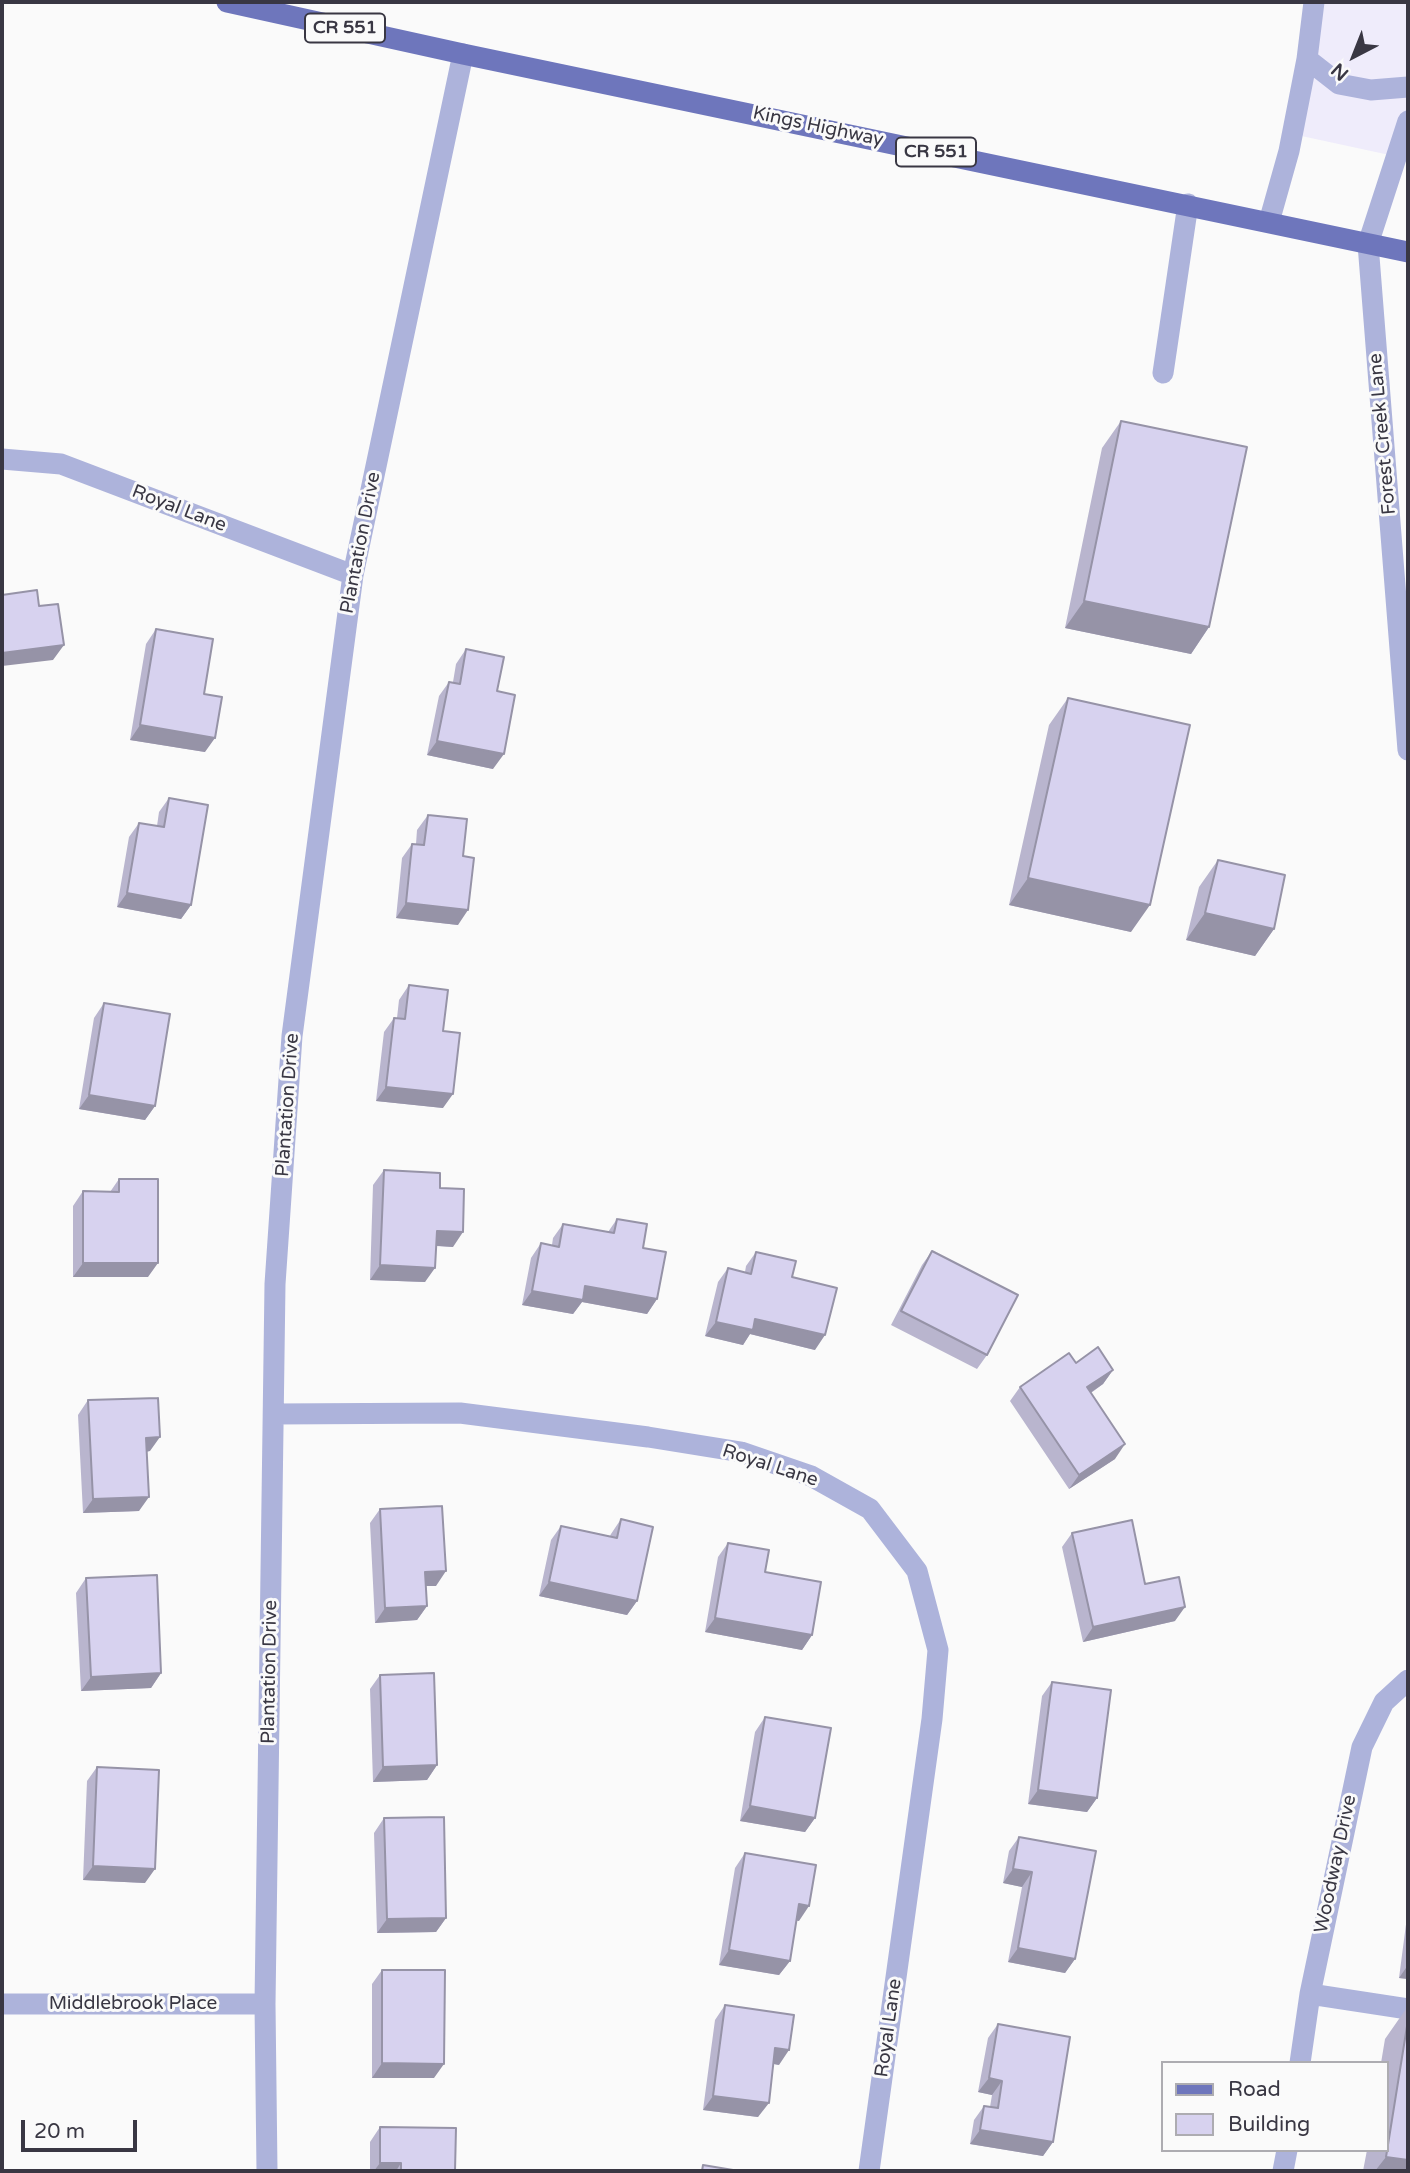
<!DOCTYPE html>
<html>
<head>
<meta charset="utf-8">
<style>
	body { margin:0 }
	#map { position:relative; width:1410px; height:2173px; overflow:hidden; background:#fafafa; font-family:"Varela Round",sans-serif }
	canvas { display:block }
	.frame { position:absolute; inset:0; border:4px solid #393743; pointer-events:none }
	.legend { position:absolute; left:1161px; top:2061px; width:228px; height:91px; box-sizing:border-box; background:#fafafa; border:2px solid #adacb1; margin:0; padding:9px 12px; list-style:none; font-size:21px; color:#393743 }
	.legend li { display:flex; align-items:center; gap:14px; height:35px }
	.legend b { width:35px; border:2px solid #adacb1 }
	.north { position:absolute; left:1319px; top:21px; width:70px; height:70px; -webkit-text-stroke:5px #fafafa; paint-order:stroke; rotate:222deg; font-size:19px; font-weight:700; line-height:28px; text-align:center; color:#393743 }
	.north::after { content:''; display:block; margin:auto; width:24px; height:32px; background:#393743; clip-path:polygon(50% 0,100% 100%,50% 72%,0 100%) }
	.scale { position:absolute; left:21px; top:2120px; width:116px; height:32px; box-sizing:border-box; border:4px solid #393743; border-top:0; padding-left:9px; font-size:21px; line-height:24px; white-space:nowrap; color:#393743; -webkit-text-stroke:5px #fafafa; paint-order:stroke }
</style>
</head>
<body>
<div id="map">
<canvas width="1410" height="2173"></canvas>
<div class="frame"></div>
<ul class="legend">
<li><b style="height:9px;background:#6e76bc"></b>Road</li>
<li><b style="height:19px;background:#d7d2ef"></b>Building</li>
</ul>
<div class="north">N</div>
<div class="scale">20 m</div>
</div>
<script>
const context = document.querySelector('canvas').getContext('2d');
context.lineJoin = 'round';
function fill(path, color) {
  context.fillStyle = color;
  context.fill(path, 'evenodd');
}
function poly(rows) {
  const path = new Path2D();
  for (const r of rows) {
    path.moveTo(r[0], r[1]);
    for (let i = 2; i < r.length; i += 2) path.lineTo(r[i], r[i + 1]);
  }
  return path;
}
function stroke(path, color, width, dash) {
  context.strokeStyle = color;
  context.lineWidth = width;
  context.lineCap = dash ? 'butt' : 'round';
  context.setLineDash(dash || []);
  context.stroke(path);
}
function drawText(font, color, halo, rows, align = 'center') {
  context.font = font + ' "Varela Round",sans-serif';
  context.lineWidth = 6;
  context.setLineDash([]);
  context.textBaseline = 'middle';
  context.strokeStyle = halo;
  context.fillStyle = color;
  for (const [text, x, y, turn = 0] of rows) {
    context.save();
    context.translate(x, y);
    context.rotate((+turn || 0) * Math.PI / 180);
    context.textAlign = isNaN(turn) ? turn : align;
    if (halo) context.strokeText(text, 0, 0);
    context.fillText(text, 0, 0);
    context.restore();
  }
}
const built = poly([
	[1311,2,1408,2,1408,159,1283,132]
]);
const lane = poly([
	[1314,2,1307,59,1339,84,1371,90,1408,87],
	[1269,222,1289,151,1307,59],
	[1368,244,1408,121],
	[1163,373,1188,204]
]);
const street = poly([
	[1368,244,1408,750],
	[2,459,61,464,353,575],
	[274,1414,460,1413,648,1437,741,1452,811,1476,870,1509,917,1571,938,1650,932,1719,869,2171],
	[1310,1994,1408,2009],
	[2,2004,265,2004],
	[1300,2063,1310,1994,1362,1747,1384,1702,1408,1680],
	[267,2171,265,2004,275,1284,292,1036,353,575,463,54],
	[1283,2171,1287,2150]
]);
const primary = poly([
	[227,2,463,54,1408,252]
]);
const wall = poly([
	[1121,421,1209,627,1191,654,1065,628,1102,448],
	[156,629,204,694,205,752,130,740,146,644],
	[466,649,497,691,493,769,427,755,439,696,449,682,453,682,456,664],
	[1068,698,1131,932,1009,905,1049,725],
	[169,798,191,905,181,919,117,907,129,837,139,823,157,826,159,812],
	[428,815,463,856,458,925,396,918,402,858,412,844,416,844,417,830],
	[1218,860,1274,929,1255,956,1186,940,1199,887],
	[409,985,443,1031,443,1108,376,1101,384,1032,394,1018,397,1018,399,1000],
	[104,1003,155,1106,145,1120,79,1109,94,1018],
	[384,1170,440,1188,453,1247,436,1246,425,1282,370,1280,373,1185],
	[119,1179,148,1277,73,1277,73,1206,83,1191,110,1192],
	[617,1219,643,1248,657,1299,647,1314,582,1302,573,1314,522,1305,531,1258,541,1243,552,1245,553,1238,563,1224,608,1232],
	[932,1251,987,1355,977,1369,891,1325,922,1265],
	[756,1252,792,1277,815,1350,750,1334,743,1345,705,1336,718,1282,728,1268,745,1272,746,1266],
	[1113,1370,1103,1384,1091,1393,1115,1459,1069,1489,1010,1401,1020,1387],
	[88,1400,150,1451,147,1452,139,1511,83,1513,78,1415],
	[380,1509,436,1586,426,1586,427,1606,417,1620,375,1623,370,1523],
	[621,1519,637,1601,627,1615,539,1596,551,1540,561,1526,610,1536,611,1534],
	[1072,1533,1145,1584,1175,1621,1083,1642,1062,1547],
	[728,1543,765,1572,812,1635,802,1650,705,1632,718,1557],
	[86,1578,161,1673,151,1688,81,1691,76,1593],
	[380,1675,437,1765,427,1780,373,1782,370,1689],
	[1052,1682,1097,1798,1087,1812,1028,1804,1042,1696],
	[765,1717,815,1818,805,1832,740,1821,755,1732],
	[97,1767,145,1883,83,1880,87,1781],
	[384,1818,446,1918,436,1932,377,1933,374,1833],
	[1019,1837,1075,1959,1065,1973,1008,1962,1022,1887,1003,1883,1009,1851],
	[745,1853,799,1921,796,1920,790,1961,779,1975,719,1965,735,1868],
	[1408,1909,1408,1979,1399,1978],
	[382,1970,434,2078,372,2078,372,1984],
	[725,2005,779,2065,773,2064,758,2117,703,2110,715,2020],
	[1408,2006,1408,2171,1363,2171,1367,2150,1387,2150,1387,2063,1381,2063,1385,2039],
	[998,2024,1053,2142,1043,2156,970,2144,974,2120,984,2106,990,2107,992,2095,978,2092,988,2038],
	[380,2127,455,2171,370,2171,370,2142]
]);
const shadedWall = poly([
	[1084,601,1209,627,1191,654,1065,628],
	[64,645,53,660,2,666,2,653],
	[140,725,215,738,205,752,130,740],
	[437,741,504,754,493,769,427,755],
	[1028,878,1150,905,1131,932,1009,905],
	[127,893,191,905,181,919,117,907],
	[406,903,468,910,458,925,396,918],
	[1205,913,1274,929,1255,956,1186,940],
	[386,1087,453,1094,443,1108,376,1101],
	[89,1095,155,1106,145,1120,79,1109],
	[437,1231,463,1232,453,1247,426,1245],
	[83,1263,158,1263,148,1277,73,1277],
	[380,1265,435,1268,425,1282,370,1280],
	[585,1286,657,1299,647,1314,582,1302,573,1314,522,1305,532,1291],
	[755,1319,825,1335,815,1350,750,1334,743,1345,705,1336,716,1322],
	[1113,1370,1103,1384,1077,1402,1087,1387],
	[160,1437,150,1451,136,1452,146,1438],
	[1125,1444,1115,1459,1069,1489,1079,1475],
	[149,1497,139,1511,83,1513,93,1499],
	[446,1571,436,1586,415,1586,425,1572],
	[549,1582,637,1601,627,1615,539,1596],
	[427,1606,417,1620,375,1623,385,1608],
	[1185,1607,1175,1621,1083,1642,1093,1627],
	[715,1618,812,1635,802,1650,705,1632],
	[161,1673,151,1688,81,1691,91,1677],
	[437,1765,427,1780,373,1782,383,1767],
	[1038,1790,1097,1798,1087,1812,1028,1804],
	[750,1806,815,1818,805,1832,740,1821],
	[93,1866,155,1869,145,1883,83,1880],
	[1013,1869,1032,1872,1022,1887,1003,1883],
	[799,1904,809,1906,799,1921,788,1919],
	[446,1918,436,1932,377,1933,387,1919],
	[1018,1948,1075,1959,1065,1973,1008,1962],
	[729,1950,790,1961,779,1975,719,1965],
	[1408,1965,1408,1979,1399,1978],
	[775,2048,789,2050,779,2065,765,2062],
	[382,2063,444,2064,434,2078,372,2078],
	[989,2078,1002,2081,992,2095,978,2092],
	[713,2096,769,2103,758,2117,703,2110],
	[980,2130,1053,2142,1043,2156,970,2144],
	[1386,2157,1408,2160,1408,2171,1375,2171],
	[380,2163,401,2163,396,2171,374,2171]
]);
const building = poly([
	[1121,421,1247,447,1209,627,1084,601,1121,421],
	[37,590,39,606,58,604,64,645,2,653,2,595,37,590],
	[156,629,213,639,204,694,222,697,215,738,140,725,156,629],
	[466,649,504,657,497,691,515,695,504,754,437,741,449,682,460,684,466,649],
	[1068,698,1190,725,1150,905,1028,878,1068,698],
	[169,798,208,805,191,905,127,893,139,823,164,827,169,798],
	[428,815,467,819,463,856,474,858,468,910,406,903,412,844,424,845,428,815],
	[1218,860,1285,875,1274,929,1205,913,1218,860],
	[409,985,448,990,443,1031,460,1033,453,1094,386,1087,394,1018,405,1019,409,985],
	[104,1003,170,1014,155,1106,89,1095,104,1003],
	[384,1170,440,1173,440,1188,464,1189,463,1232,437,1231,435,1268,380,1265,384,1170],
	[119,1179,158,1179,158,1263,83,1263,83,1191,119,1192,119,1179],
	[617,1219,647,1224,643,1248,666,1252,657,1299,585,1286,583,1300,532,1291,541,1243,559,1247,563,1224,614,1233,617,1219],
	[932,1251,1018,1295,987,1355,901,1311,932,1251],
	[756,1252,796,1261,792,1277,837,1288,825,1335,755,1319,753,1330,716,1322,728,1268,751,1274,756,1252],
	[1098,1347,1113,1370,1087,1387,1125,1444,1079,1475,1020,1387,1069,1353,1076,1363,1098,1347],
	[158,1398,160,1437,146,1438,149,1497,93,1499,88,1400,158,1398],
	[442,1506,446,1571,425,1572,427,1606,385,1608,380,1509,442,1506],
	[621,1519,653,1527,637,1601,549,1582,561,1526,617,1538,621,1519],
	[1132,1520,1145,1584,1179,1577,1185,1607,1093,1627,1072,1533,1132,1520],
	[728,1543,769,1550,765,1572,821,1582,812,1635,715,1618,728,1543],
	[157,1575,161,1673,91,1677,86,1578,157,1575],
	[434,1673,437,1765,383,1767,380,1675,434,1673],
	[1052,1682,1111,1690,1097,1798,1038,1790,1052,1682],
	[765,1717,831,1728,815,1818,750,1806,765,1717],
	[97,1767,159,1770,155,1869,93,1866,97,1767],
	[444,1817,446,1918,387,1919,384,1818,444,1817],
	[1019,1837,1096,1851,1075,1959,1018,1948,1032,1872,1013,1869,1019,1837],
	[745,1853,816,1865,809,1906,799,1904,790,1961,729,1950,745,1853],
	[382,1970,445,1970,444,2064,382,2063,382,1970],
	[725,2005,794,2015,789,2050,775,2048,769,2103,713,2096,725,2005],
	[1408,2020,1408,2160,1386,2157,1408,2020],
	[998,2024,1070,2037,1053,2142,980,2130,984,2106,998,2108,1002,2081,989,2078,998,2024],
	[380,2127,456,2128,455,2171,401,2171,401,2163,380,2163,380,2127],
	[703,2165,739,2171,702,2171,703,2165]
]);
const shields = [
	[345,28,80],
	[936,152,80]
];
const shieldNames = [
	["CR 551",345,28],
	["CR 551",936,152]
];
const streetNames = [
	["Kings Highway",818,127,12],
	["Forest Creek Lane",1383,434,-95],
	["Royal Lane",179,509,21],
	["Plantation Drive",361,543,-79],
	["Plantation Drive",288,1105,-86],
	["Royal Lane",770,1466,18],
	["Plantation Drive",270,1672,-89],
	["Woodway Drive",1336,1864,-78],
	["Middlebrook Place",133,2004],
	["Royal Lane",889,2028,-82]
];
fill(built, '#efecfb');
stroke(lane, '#adb3db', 21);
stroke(street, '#adb3db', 21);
stroke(primary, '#6e76bc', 21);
fill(wall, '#b9b5ce');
fill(shadedWall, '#9693a7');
fill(building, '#d7d2ef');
stroke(building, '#9693a7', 2);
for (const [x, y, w] of shields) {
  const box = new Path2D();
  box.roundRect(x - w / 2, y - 14.5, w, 29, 5);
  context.fillStyle = '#fafafa';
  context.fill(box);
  stroke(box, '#393743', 2);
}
drawText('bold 18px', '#393743', null, shieldNames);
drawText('19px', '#393743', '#fafafa', streetNames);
</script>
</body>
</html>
